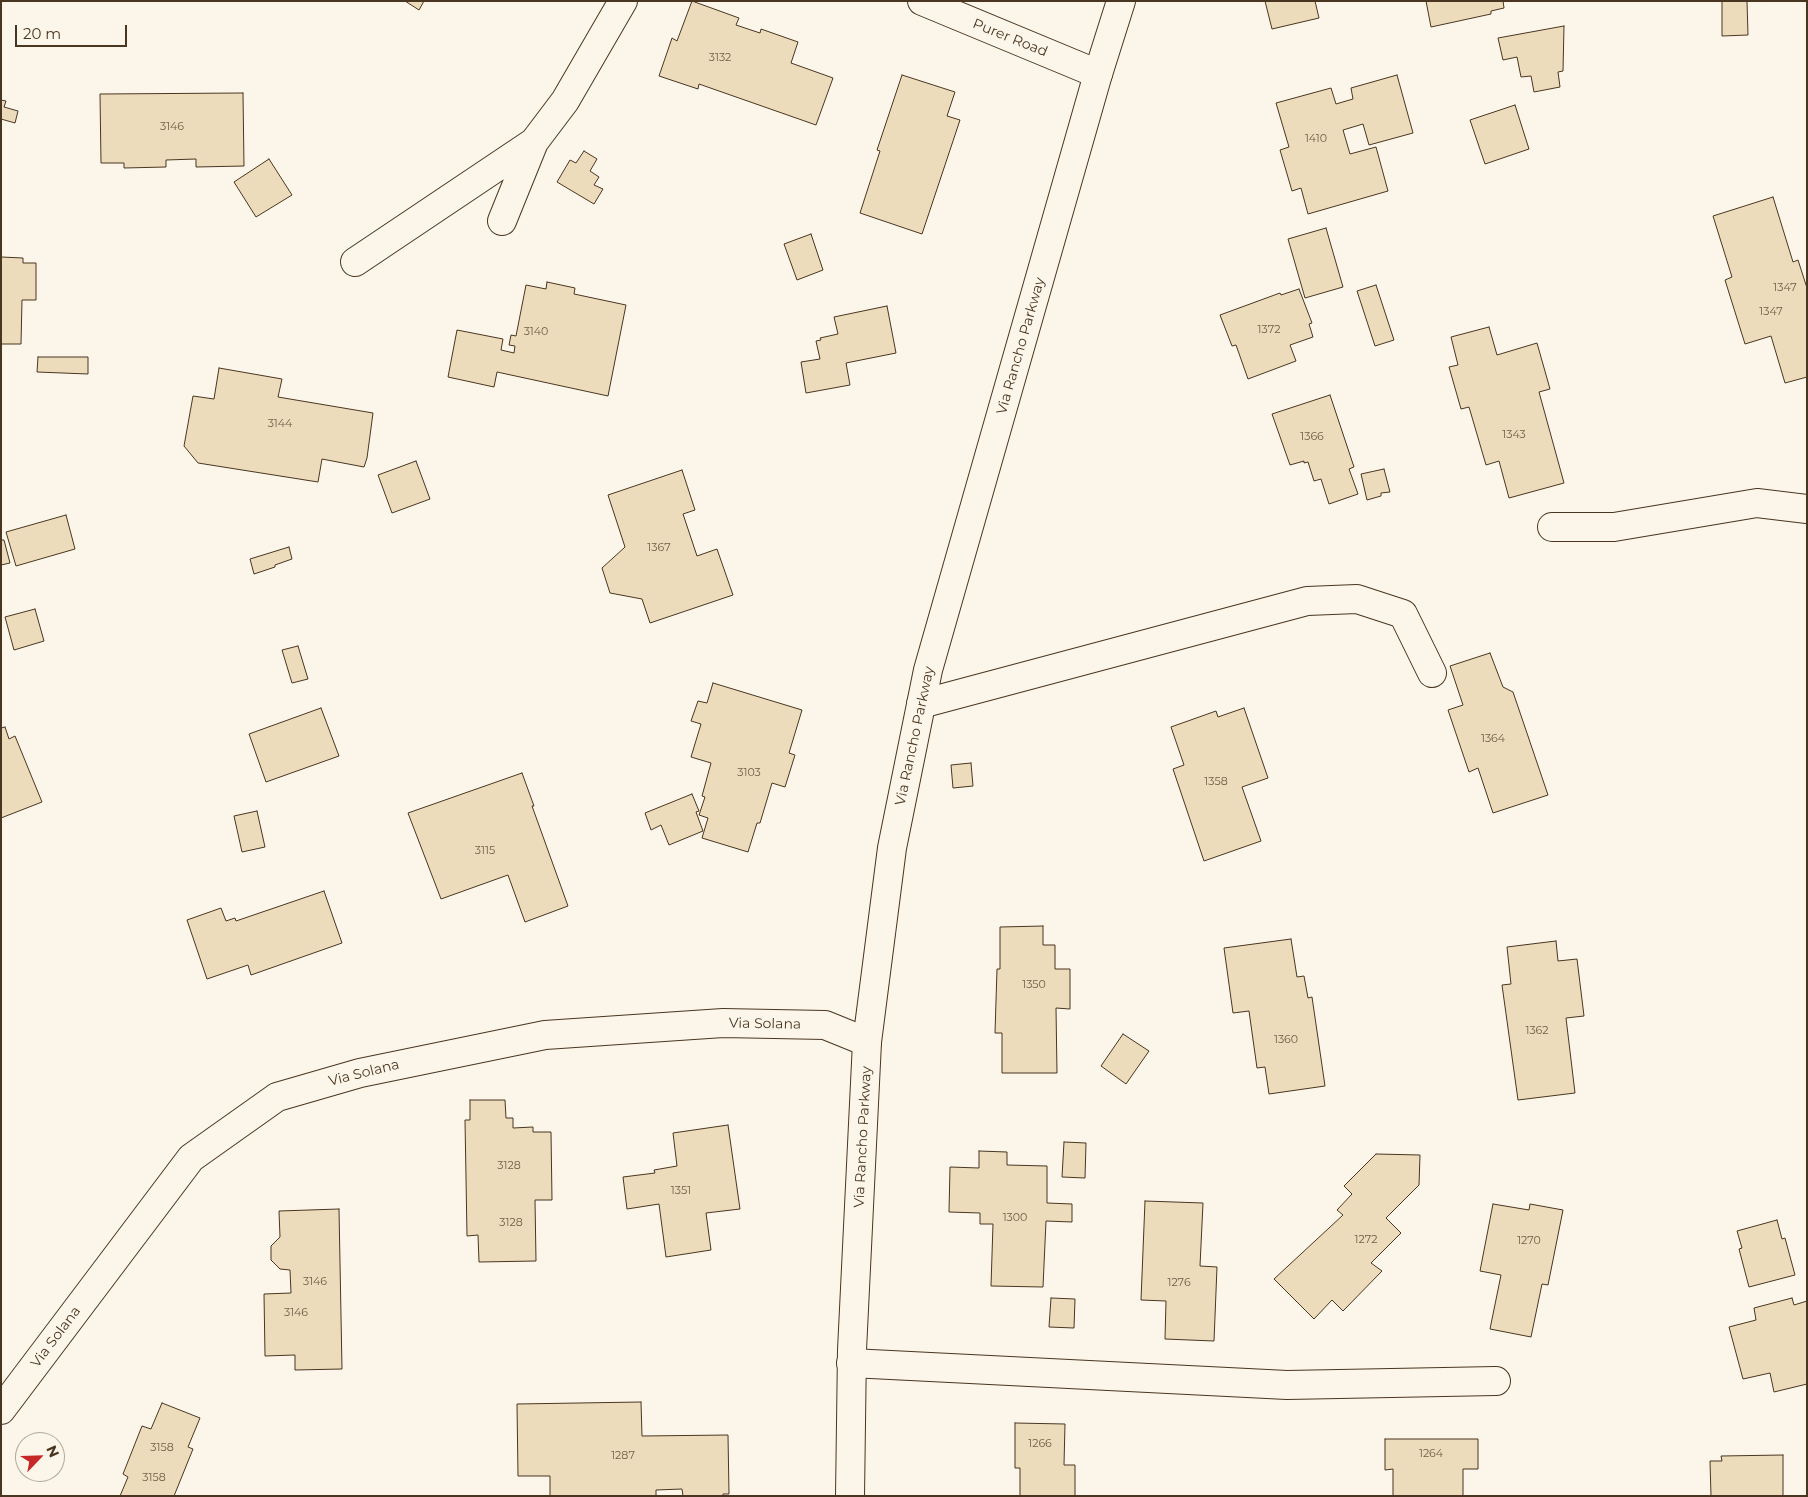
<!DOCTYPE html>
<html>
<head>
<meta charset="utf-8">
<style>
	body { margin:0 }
	#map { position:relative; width:1808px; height:1497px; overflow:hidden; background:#fbf6e9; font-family:Montserrat,sans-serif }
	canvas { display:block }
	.frame { position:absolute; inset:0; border:2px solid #4a3520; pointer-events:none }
	.north { position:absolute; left:15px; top:1432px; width:50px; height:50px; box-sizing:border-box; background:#fbf6e9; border:1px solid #b4a999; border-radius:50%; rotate:66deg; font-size:14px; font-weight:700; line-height:20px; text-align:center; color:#4a3520 }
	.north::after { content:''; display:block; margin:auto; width:18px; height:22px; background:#c62828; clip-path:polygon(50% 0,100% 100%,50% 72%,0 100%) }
	.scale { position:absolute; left:15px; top:25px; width:112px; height:22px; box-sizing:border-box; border:2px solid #4a3520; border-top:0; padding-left:6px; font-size:15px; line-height:18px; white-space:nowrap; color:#4a3520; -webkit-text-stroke:4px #fbf6e9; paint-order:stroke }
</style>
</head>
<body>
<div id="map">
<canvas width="1808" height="1497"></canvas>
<div class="frame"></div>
<div class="north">N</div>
<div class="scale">20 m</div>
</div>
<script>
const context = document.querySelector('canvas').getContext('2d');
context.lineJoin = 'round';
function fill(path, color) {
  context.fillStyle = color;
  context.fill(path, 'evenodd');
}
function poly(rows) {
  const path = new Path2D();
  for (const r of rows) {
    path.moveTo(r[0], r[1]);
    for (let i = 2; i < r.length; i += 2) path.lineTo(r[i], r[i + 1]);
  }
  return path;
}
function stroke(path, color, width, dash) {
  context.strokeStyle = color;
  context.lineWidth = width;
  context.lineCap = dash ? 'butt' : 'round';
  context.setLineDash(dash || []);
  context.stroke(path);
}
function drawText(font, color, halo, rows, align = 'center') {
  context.font = font + ' Montserrat,sans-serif';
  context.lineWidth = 4;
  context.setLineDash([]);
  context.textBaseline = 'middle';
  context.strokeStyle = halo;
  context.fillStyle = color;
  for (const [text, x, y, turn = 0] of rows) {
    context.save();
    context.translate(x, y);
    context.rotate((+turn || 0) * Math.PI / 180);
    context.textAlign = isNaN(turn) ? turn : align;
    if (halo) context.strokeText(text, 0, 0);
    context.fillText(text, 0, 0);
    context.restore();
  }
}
const building = poly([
	[405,1,424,1,419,10,405,1],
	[692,1,739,18,736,25,760,33,761,29,798,42,791,63,833,78,816,125,699,84,698,89,659,76,672,38,677,41,692,1],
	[1265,1,1315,1,1319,18,1272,29,1265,1],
	[1426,1,1503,1,1504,8,1491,11,1491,14,1431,27,1426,1],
	[1722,1,1747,1,1748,35,1722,36,1722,1],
	[1564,26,1563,71,1558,72,1560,87,1534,92,1531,76,1521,77,1517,57,1503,60,1498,38,1564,26],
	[902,75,955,92,947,116,960,120,922,234,860,213,880,151,877,150,902,75],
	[1397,75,1413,133,1369,145,1363,124,1343,130,1350,154,1376,147,1388,191,1308,214,1301,188,1292,191,1280,150,1289,147,1276,103,1331,88,1336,104,1353,99,1351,88,1397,75],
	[243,93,244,166,196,167,196,159,166,160,166,167,124,168,124,163,101,163,100,94,243,93],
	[1,100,6,101,4,107,18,111,15,123,1,119,1,100],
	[1515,105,1529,149,1485,164,1470,120,1515,105],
	[584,151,597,159,590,171,599,177,594,185,603,189,594,204,557,182,570,160,576,163,584,151],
	[269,159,292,195,256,217,234,182,269,159],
	[1773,197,1793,262,1798,260,1807,288,1807,377,1785,383,1771,336,1745,344,1725,280,1732,277,1713,216,1773,197],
	[1326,228,1343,287,1305,298,1288,239,1326,228],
	[811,234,823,270,797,280,784,244,811,234],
	[1,257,23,258,23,263,36,263,36,300,22,300,21,344,1,344,1,257],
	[547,282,575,288,574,294,626,305,608,396,497,372,494,387,448,377,457,330,503,339,501,350,514,353,515,346,509,345,511,335,516,336,526,285,546,289,547,282],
	[1376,285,1394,340,1375,346,1357,291,1376,285],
	[1299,289,1312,323,1309,324,1313,337,1290,345,1296,361,1248,379,1236,345,1232,346,1220,315,1280,293,1281,295,1299,289],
	[887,306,896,353,846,363,850,385,806,393,801,362,820,359,816,341,821,340,820,338,838,334,834,317,887,306],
	[1489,327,1497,355,1537,343,1550,389,1539,392,1564,483,1509,498,1499,461,1486,465,1469,407,1461,409,1449,367,1458,365,1451,337,1489,327],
	[38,357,88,357,88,374,37,372,38,357],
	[219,368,282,379,278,397,373,413,367,458,364,467,322,459,318,482,198,463,184,446,193,396,214,399,219,368],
	[1330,395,1354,467,1349,469,1358,494,1329,504,1321,479,1314,481,1308,462,1304,463,1304,461,1290,465,1272,414,1330,395],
	[416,461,430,499,392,513,378,475,416,461],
	[1384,469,1390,492,1381,493,1381,496,1367,500,1361,474,1384,469],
	[682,470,695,510,683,514,697,556,717,549,733,595,650,623,642,599,610,593,602,568,625,547,608,495,682,470],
	[66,515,75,549,16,566,6,532,66,515],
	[1,540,4,540,10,563,1,565,1,540],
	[289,547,292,559,275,565,275,567,254,574,250,559,289,547],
	[35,609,44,641,14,650,5,617,35,609],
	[298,646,308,679,292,683,282,650,298,646],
	[1490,653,1503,687,1513,692,1548,795,1493,813,1478,768,1469,772,1448,710,1463,705,1450,666,1490,653],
	[713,683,802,710,789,753,795,755,785,787,772,783,760,823,757,823,748,852,702,838,708,818,699,815,705,797,702,796,711,763,691,757,701,724,691,721,698,701,707,703,713,683],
	[321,708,339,756,266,782,249,734,321,708],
	[1244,708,1268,778,1242,787,1261,841,1204,861,1173,769,1184,765,1171,727,1216,711,1218,717,1244,708],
	[5,727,9,739,15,736,42,802,1,818,1,728,5,727],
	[971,763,973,786,953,788,951,765,971,763],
	[522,773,534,806,532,806,568,906,525,922,508,875,441,899,408,813,522,773],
	[692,794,699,811,696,812,703,831,669,845,661,825,651,830,645,813,692,794],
	[257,811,265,847,242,852,234,816,257,811],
	[324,891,342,943,251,975,248,965,207,979,187,920,221,908,226,921,235,918,236,921,324,891],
	[1043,926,1043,945,1055,945,1055,969,1070,969,1070,1009,1056,1008,1057,1073,1002,1073,1002,1033,995,1033,997,969,1000,969,1000,927,1043,926],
	[1291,939,1297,977,1304,976,1308,998,1312,997,1325,1086,1269,1094,1265,1067,1257,1068,1249,1011,1233,1013,1224,948,1291,939],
	[1556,941,1558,961,1577,959,1584,1016,1566,1018,1575,1093,1518,1100,1502,985,1511,984,1507,947,1556,941],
	[1123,1034,1149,1051,1126,1084,1101,1066,1123,1034],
	[470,1100,505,1100,506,1118,513,1118,513,1128,533,1127,533,1132,551,1132,552,1200,535,1200,536,1261,479,1262,478,1235,467,1236,465,1120,470,1120,470,1100],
	[728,1125,740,1209,706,1213,711,1250,666,1257,659,1204,627,1209,623,1177,655,1173,654,1170,677,1166,673,1133,728,1125],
	[1064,1142,1086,1143,1085,1178,1062,1177,1064,1142],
	[979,1151,1007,1152,1007,1165,1047,1166,1047,1203,1072,1204,1072,1222,1046,1221,1043,1287,991,1286,993,1224,980,1224,980,1213,949,1212,950,1167,979,1168,979,1151],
	[1376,1154,1420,1155,1419,1185,1386,1218,1401,1233,1371,1263,1382,1271,1343,1311,1332,1300,1314,1319,1274,1279,1343,1215,1337,1210,1352,1194,1344,1186,1376,1154],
	[1145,1201,1203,1203,1200,1266,1217,1267,1214,1341,1165,1339,1166,1301,1141,1300,1145,1201],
	[1493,1204,1529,1210,1530,1204,1563,1210,1548,1285,1542,1284,1531,1337,1490,1329,1501,1275,1480,1271,1493,1204],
	[339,1209,342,1369,295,1370,295,1355,265,1356,264,1294,291,1293,290,1270,280,1269,271,1260,271,1246,280,1237,279,1211,339,1209],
	[1777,1220,1782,1239,1785,1238,1795,1275,1749,1287,1739,1249,1742,1248,1737,1231,1777,1220],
	[1051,1298,1075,1299,1074,1328,1049,1327,1051,1298],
	[1792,1298,1794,1305,1807,1301,1807,1384,1774,1392,1770,1373,1743,1379,1729,1327,1756,1320,1754,1308,1792,1298],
	[641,1402,642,1436,728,1435,729,1494,723,1494,723,1496,683,1496,682,1489,656,1490,656,1496,550,1496,550,1476,518,1476,517,1404,641,1402],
	[162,1403,200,1418,188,1447,193,1449,174,1496,120,1496,128,1477,123,1474,142,1426,151,1429,162,1403],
	[1015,1423,1065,1424,1064,1465,1075,1465,1075,1496,1020,1496,1020,1468,1015,1468,1015,1423],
	[1385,1439,1478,1439,1478,1469,1463,1469,1463,1496,1393,1496,1393,1469,1385,1470,1385,1439],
	[1783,1455,1783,1496,1711,1496,1710,1461,1722,1461,1721,1456,1783,1455]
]);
const minor = poly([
	[922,1,1098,74],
	[502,221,534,142],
	[355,262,534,142,565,101,623,1],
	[1552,527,1614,527,1757,503,1807,509],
	[921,704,1307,601,1357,599,1403,614,1432,673],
	[851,1363,1287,1385,1496,1381],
	[1,1410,191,1158,277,1097,360,1073,545,1035,723,1023,825,1025,867,1042]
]);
const major = poly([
	[850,1496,852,1350,867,1042,892,848,928,670,1098,74,1121,1]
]);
const numberNames = [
	["3132",720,58],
	["3146",172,127],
	["1410",1316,139],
	["1347",1785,288],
	["1347",1771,312],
	["1372",1269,330],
	["3140",536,332],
	["3144",280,424],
	["1343",1514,435],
	["1366",1312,437],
	["1367",659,548],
	["1364",1493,739],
	["3103",749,773],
	["1358",1216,782],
	["3115",485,851],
	["1350",1034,985],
	["1362",1537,1031],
	["1360",1286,1040],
	["3128",509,1166],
	["1351",681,1191],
	["1300",1015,1218],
	["3128",511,1223],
	["1272",1366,1240],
	["1270",1529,1241],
	["3146",315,1282],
	["1276",1179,1283],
	["3146",296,1313],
	["1266",1040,1444],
	["3158",162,1448],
	["1264",1431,1454],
	["1287",623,1456],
	["3158",154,1478]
];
const streetNames = [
	["Purer Road",1010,38,22],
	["Via Rancho Parkway",1021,346,-74],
	["Via Rancho Parkway",915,736,-78],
	["Via Solana",765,1024,1],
	["Via Solana",364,1073,-14],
	["Via Rancho Parkway",863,1137,-87],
	["Via Solana",56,1337,-53]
];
fill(building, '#ecdcbc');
stroke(building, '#4a3520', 1);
stroke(minor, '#4a3520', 30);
stroke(major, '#4a3520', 30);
stroke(minor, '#fbf6e9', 28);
stroke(major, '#fbf6e9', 28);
drawText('11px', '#725f47', null, numberNames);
drawText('14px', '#4a3520', '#fbf6e9', streetNames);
</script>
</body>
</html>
